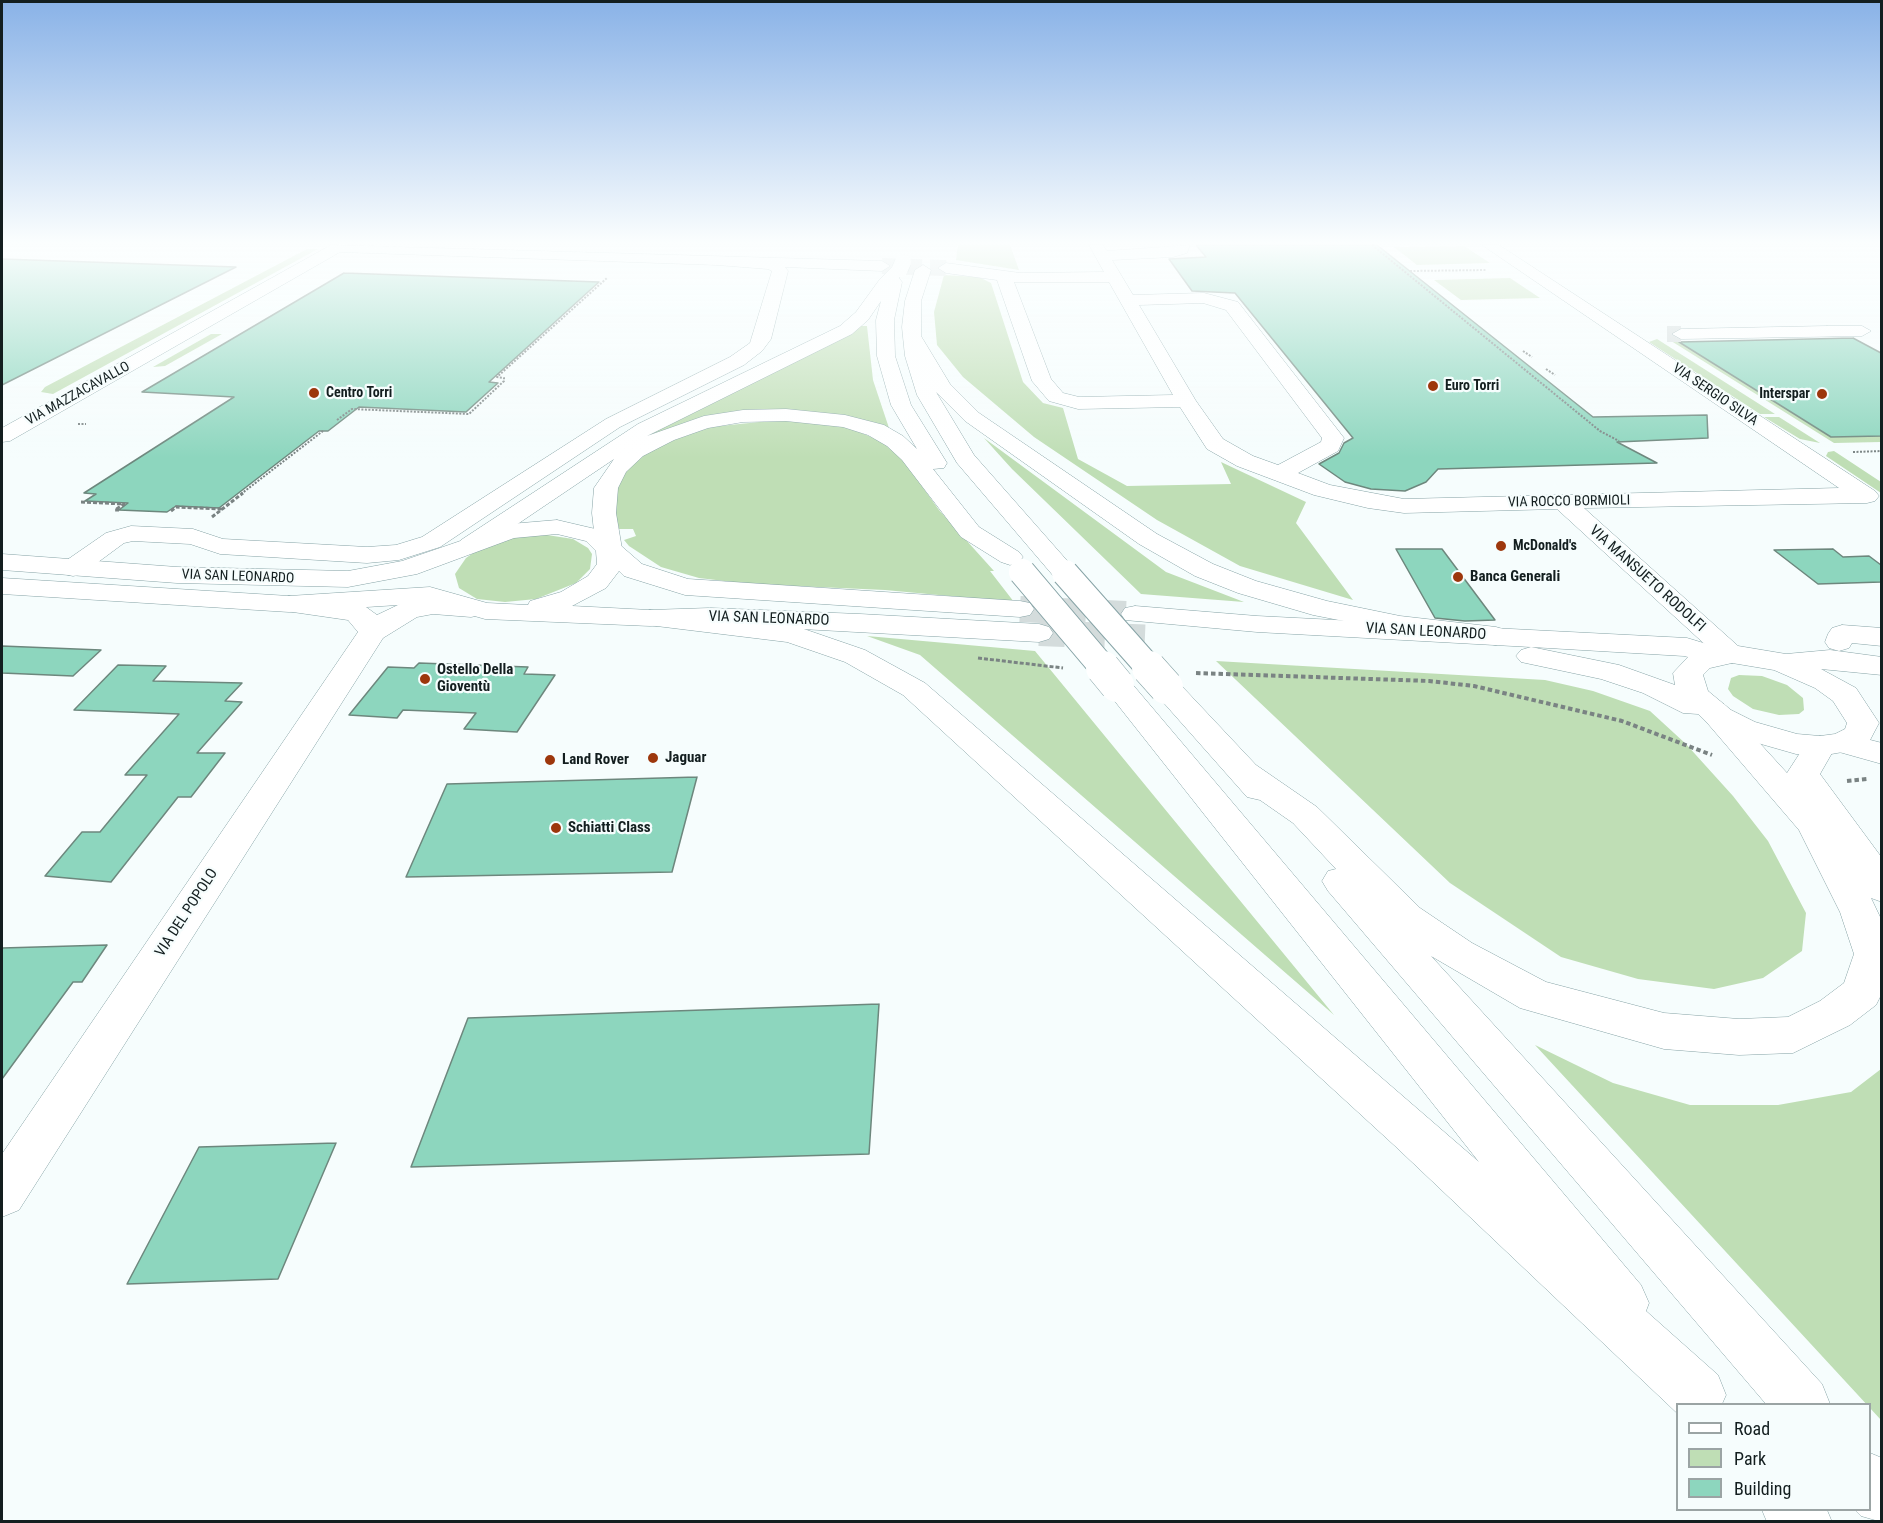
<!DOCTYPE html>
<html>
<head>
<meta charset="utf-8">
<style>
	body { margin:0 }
	#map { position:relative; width:1883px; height:1523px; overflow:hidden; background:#f6fdfd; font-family:"Roboto Condensed",sans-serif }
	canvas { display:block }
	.frame { position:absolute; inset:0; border:3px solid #131e1f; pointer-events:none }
	.legend { position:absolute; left:1676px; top:1403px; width:195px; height:108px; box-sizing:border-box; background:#f6fdfd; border:2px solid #9ba4a4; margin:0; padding:8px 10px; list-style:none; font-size:18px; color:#131e1f }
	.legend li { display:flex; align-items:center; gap:12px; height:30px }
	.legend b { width:30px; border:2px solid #9ba4a4 }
</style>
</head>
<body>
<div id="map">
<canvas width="1883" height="1523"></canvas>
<div class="frame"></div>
<ul class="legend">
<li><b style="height:8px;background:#fff"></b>Road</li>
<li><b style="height:16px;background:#bfdeb5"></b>Park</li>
<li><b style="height:16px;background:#8dd6be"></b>Building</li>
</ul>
</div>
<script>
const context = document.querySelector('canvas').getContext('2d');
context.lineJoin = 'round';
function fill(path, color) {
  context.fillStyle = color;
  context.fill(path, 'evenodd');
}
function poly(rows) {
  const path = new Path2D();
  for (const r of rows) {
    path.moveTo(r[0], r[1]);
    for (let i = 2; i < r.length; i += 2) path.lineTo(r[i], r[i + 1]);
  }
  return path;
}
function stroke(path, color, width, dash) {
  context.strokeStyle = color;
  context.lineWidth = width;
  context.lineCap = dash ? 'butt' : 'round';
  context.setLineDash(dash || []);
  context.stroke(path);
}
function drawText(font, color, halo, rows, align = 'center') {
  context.font = font + ' "Roboto Condensed",sans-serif';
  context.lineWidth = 4.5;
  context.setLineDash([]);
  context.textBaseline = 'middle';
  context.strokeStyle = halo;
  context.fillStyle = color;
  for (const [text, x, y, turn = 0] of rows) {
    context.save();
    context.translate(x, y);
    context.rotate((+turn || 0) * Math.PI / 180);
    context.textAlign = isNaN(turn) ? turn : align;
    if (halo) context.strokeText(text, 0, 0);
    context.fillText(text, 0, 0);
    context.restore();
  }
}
const green = poly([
	[958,245,1010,245,1019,270,956,260],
	[1464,246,1490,263,1417,265,1394,247],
	[307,249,318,249,53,394,41,392,45,387],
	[944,275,979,277,991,283,1023,382,1043,403,1063,408,1078,459,1127,486,1231,484,1221,462,1306,502,1296,523,1353,600,1240,566,1157,520,1034,437,963,377,937,345,934,312],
	[1510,278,1540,298,1461,300,1434,280],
	[860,326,867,326,873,380,889,428,806,412,647,435],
	[211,334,222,334,165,366,153,367],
	[1673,338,1831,437,1881,436,1881,442,1834,443,1668,339],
	[1657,339,1775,414,1760,414,1649,342],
	[1764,417,1779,417,1820,443,1800,439],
	[779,420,847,427,881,441,902,458,939,510,994,571,990,571,1014,602,885,590,750,584,699,578,661,567,629,546,624,540,636,536,633,529,619,529,614,507,619,481,635,461,655,447,710,427],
	[984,438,1166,572,1244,602,1141,594,1012,469],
	[1834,451,1881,482,1881,493,1826,456,1828,452],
	[547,535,573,539,588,548,592,554,590,569,576,583,536,599,505,602,477,599,459,588,455,574,466,558,476,551,517,537],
	[867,636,1035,651,1334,1015,920,655],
	[1216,661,1545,680,1593,691,1650,711,1686,744,1733,796,1768,841,1806,913,1802,951,1763,978,1714,989,1638,979,1561,957,1450,883],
	[1739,675,1762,676,1787,685,1803,698,1804,710,1799,714,1779,715,1753,709,1733,696,1728,689,1731,678],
	[1535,1045,1613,1083,1690,1105,1778,1105,1851,1092,1881,1069,1881,1420]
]);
const building = poly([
	[1196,245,1377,245,1593,417,1707,415,1708,438,1617,442,1657,463,1438,469,1426,482,1405,491,1371,489,1345,482,1319,464,1339,453,1344,443,1353,438,1235,293,1192,291,1169,259,1206,257,1196,245],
	[2,259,236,267,2,385,2,259],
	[344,273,599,282,489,382,498,383,466,412,359,407,328,431,319,431,219,508,176,506,167,512,119,510,128,503,85,501,96,494,84,493,234,397,142,392,344,273],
	[1853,338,1881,353,1881,436,1831,437,1679,342,1853,338],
	[1396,549,1442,549,1495,620,1465,621,1435,618,1396,549],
	[1833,549,1843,557,1869,556,1881,565,1881,582,1818,584,1774,550,1833,549],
	[2,646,101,650,73,676,2,673,2,646],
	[419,663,528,667,524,674,555,675,517,732,464,729,476,713,403,710,397,718,349,715,388,667,414,668,419,663],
	[118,665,166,666,153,681,242,683,225,701,242,702,197,753,225,753,191,797,178,797,111,882,45,876,82,832,100,832,147,775,125,775,179,714,74,710,118,665],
	[697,777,672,872,406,877,447,784,697,777],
	[107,945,82,982,73,982,2,1079,2,948,107,945],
	[879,1004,869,1154,411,1167,468,1018,879,1004],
	[336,1143,278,1279,127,1284,199,1147,336,1143]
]);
const minorTunnel = poly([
	[882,266,946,268],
	[1667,334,1681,334]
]);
const majorTunnel = poly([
	[1020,609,1127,614],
	[1039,633,1157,638]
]);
const pathFar2 = poly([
	[1372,245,1600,431,1619,441],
	[1410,271,1487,270],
	[1523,351,1532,357],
	[1546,369,1555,375],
	[337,420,352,409,469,414,504,381,504,378,497,377,607,278],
	[78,424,86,424],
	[1853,452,1882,451],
	[241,494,323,431]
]);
const pathFar1 = poly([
	[81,502,124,504,115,510,119,510],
	[171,511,176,507,222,509],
	[212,517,243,493],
	[978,658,1063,668]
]);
const path = poly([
	[1196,673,1429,681,1474,686,1622,721,1712,755],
	[1847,781,1867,779]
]);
const minor = poly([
	[331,245,882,261,890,266,882,271,785,267,788,271,771,339,762,351,744,365,620,427,440,547,399,560,367,563,220,554,190,544,133,541,124,543,82,574,73,576,64,574,60,568,64,562,106,533,131,526,193,529,223,539,367,547,396,545,422,537,606,419,730,357,750,343,772,271,768,269,717,265,340,252,10,441,2,442,2,428,331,245],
	[1089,245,1103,245,1107,251,1190,245,1187,253,1173,257,1112,260,1133,295,1204,293,1238,302,1344,438,1338,451,1298,473,1330,485,1404,499,1839,488,1482,245,1499,245,1875,491,1879,496,1875,501,1867,503,1584,508,1747,654,1742,660,1732,663,1722,660,1557,509,1404,513,1368,508,1314,495,1237,466,1207,449,1180,407,1078,409,1049,401,1032,381,997,280,946,273,938,268,946,263,1020,273,1104,272,1089,245],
	[1014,282,1109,282,1173,395,1079,397,1063,393,1051,379,1014,282],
	[1203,303,1226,310,1322,438,1321,442,1278,465,1253,456,1223,439,1196,401,1139,305,1203,303],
	[1827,326,1862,326,1871,331,1862,336,1681,339,1672,334,1681,329,1827,326],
	[289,596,356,605,366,607,377,615,400,604,433,598,471,601,481,603,485,609,481,615,471,617,433,614,417,617,383,638,19,1210,2,1217,2,1154,358,632,348,620,279,610,275,604,279,598,289,596],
	[1842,625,1882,628,1882,646,1852,643,1849,648,1839,651,1829,648,1825,642,1828,634,1832,628,1842,625],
	[1843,733,1882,743,1882,764,1832,750,1827,743,1832,736,1843,733]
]);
const major = poly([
	[557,520,604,531,642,564,688,579,1020,601,1030,603,1034,609,1030,615,1020,617,685,595,624,576,619,571,606,588,572,606,650,610,710,608,860,614,1039,624,1049,627,1053,633,1049,639,1039,642,710,624,650,626,485,619,429,603,289,612,2,594,2,578,289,596,430,587,487,603,528,605,530,601,561,592,588,576,597,564,596,551,586,541,557,534,514,538,417,574,348,587,177,583,2,570,2,554,177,567,348,571,402,561,510,524,557,520],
	[1135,606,1257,616,1687,638,1720,648,1732,645,1786,654,1830,650,1882,657,1882,675,1821,669,1856,688,1879,723,1869,742,1854,750,1820,756,1796,754,1733,736,1709,724,1698,714,1683,713,1643,693,1601,679,1521,662,1516,656,1521,650,1531,647,1257,632,1125,620,1121,614,1125,608,1135,606],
	[1531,647,1684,656,1688,657,1673,673,1675,685,1619,665,1531,647],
	[1732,663,1774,670,1815,688,1833,701,1847,723,1845,729,1835,734,1820,736,1797,734,1755,722,1731,710,1708,691,1703,675,1710,668,1732,663]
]);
const highway = poly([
	[899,264,907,269,899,278,902,282,894,320,895,356,911,405,947,463,944,468,933,469,979,527,1019,552,1023,557,1019,562,1010,565,1001,562,961,537,902,460,887,446,868,435,843,427,786,421,743,422,708,428,674,440,643,456,626,472,618,488,616,513,622,549,618,554,609,557,600,554,596,549,592,513,594,488,614,459,479,550,470,553,461,550,457,545,461,540,638,424,840,326,856,312,880,279,893,266,899,264],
	[881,301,876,320,877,356,891,405,917,449,903,436,884,425,845,415,786,409,743,410,704,416,647,436,852,334,868,320,881,301],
	[923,265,931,270,921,301,921,336,950,384,979,413,1157,534,1213,564,1256,581,1327,601,1400,616,1496,627,1506,630,1510,636,1506,642,1496,645,1400,632,1313,615,1238,593,1195,576,1139,544,965,421,936,392,974,455,1078,573,1074,579,1065,581,1056,579,957,463,917,395,905,356,902,327,905,301,915,270,923,265],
	[650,610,801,628,865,650,925,683,1479,1162,1102,685,1106,679,1117,676,1128,679,1641,1285,1649,1303,1646,1311,1718,1375,1726,1395,1722,1404,1678,1404,1678,1414,1395,1146,903,695,845,662,787,642,640,624,636,618,640,612,650,610],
	[1166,678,1177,681,1256,765,1317,807,1420,908,1472,943,1546,982,1664,1013,1739,1019,1788,1017,1820,1001,1844,983,1854,954,1840,912,1799,830,1697,711,1702,704,1713,702,1724,704,1787,773,1809,739,1820,736,1831,739,1836,746,1820,774,1882,858,1882,902,1871,898,1882,921,1882,993,1876,1005,1850,1025,1793,1053,1739,1055,1664,1049,1520,1008,1431,956,1822,1384,1830,1404,1766,1404,1328,891,1322,881,1328,871,1336,869,1293,823,1260,800,1247,797,1155,693,1151,687,1155,681,1166,678],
	[1870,1453,1882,1458,1882,1522,1861,1516,1855,1510,1870,1510,1870,1453],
	[1762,1510,1827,1510,1832,1522,1767,1522,1762,1510]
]);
const highwayBridgeFar2 = poly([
	[900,269,903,262]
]);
const highwayBridgeFar1 = poly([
	[1022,572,1104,669],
	[1065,573,1150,669]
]);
const highwayBridge = poly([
	[1103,668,1117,685],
	[1149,668,1166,687]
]);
const markers = [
	[1433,386,6,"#9d370c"],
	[314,393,6,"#9d370c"],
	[1822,394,6,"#9d370c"],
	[1501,546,6,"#9d370c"],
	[1458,577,6,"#9d370c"],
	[425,679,6,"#9d370c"],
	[653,758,6,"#9d370c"],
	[550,760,6,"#9d370c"],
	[556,828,6,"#9d370c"]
];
const farPoinames = [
	["Euro Torri",1445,386],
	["Centro Torri",326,393],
	["Interspar",1810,394,"right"],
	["McDonald's",1513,546]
];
const farStreetnames = [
	["VIA MAZZACAVALLO",78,394,-29],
	["VIA SERGIO SILVA",1715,395,34],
	["VIA ROCCO BORMIOLI",1569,502,-1],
	["VIA SAN LEONARDO",238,577,2]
];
const poiNames = [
	["Banca Generali",1470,577],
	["Ostello Della",437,670],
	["Gioventù",437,687],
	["Jaguar",665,758],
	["Land Rover",562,760],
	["Schiatti Class",568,828]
];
const streetNames = [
	["VIA MANSUETO RODOLFI",1647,579,42],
	["VIA SAN LEONARDO",769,619,2],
	["VIA SAN LEONARDO",1426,632,3],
	["VIA DEL POPOLO",187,913,-57]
];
fill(green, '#bfdeb5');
fill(building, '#8dd6be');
stroke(building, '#6d877d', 1.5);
stroke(minorTunnel, '#d4dcdc', 16, [16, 8]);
stroke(majorTunnel, '#d4dcdc', 26, [26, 14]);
stroke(minor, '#86a3a6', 1);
stroke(major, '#86a3a6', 1);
stroke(highway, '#86a3a6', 1);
stroke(pathFar2, '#7a8383', 2, [2, 1.5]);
stroke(pathFar1, '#7a8383', 3, [4, 2]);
stroke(path, '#7a8383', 4, [4.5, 3]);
fill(minor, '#fff');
fill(major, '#fff');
fill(highway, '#fff');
stroke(highwayBridgeFar2, '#86a3a6', 17, []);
stroke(highwayBridgeFar1, '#86a3a6', 28, []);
stroke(highwayBridge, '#86a3a6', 35, []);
stroke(highwayBridgeFar2, '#fff', 16);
stroke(highwayBridgeFar1, '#fff', 26);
stroke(highwayBridge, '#fff', 34);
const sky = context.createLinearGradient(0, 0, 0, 458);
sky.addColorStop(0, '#89b2e7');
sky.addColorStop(0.53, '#fbfefe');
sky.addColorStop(1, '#fbfefe00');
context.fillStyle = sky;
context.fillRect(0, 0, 1883, 458);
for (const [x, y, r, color] of markers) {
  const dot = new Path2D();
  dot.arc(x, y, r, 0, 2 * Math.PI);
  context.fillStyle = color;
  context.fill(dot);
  stroke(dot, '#f6fdfd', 2);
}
drawText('bold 14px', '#131e1f', '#f6fdfd', farPoinames, 'left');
drawText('14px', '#131e1f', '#f6fdfd', farStreetnames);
drawText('bold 15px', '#131e1f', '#f6fdfd', poiNames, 'left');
drawText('15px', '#131e1f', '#f6fdfd', streetNames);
</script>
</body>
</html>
